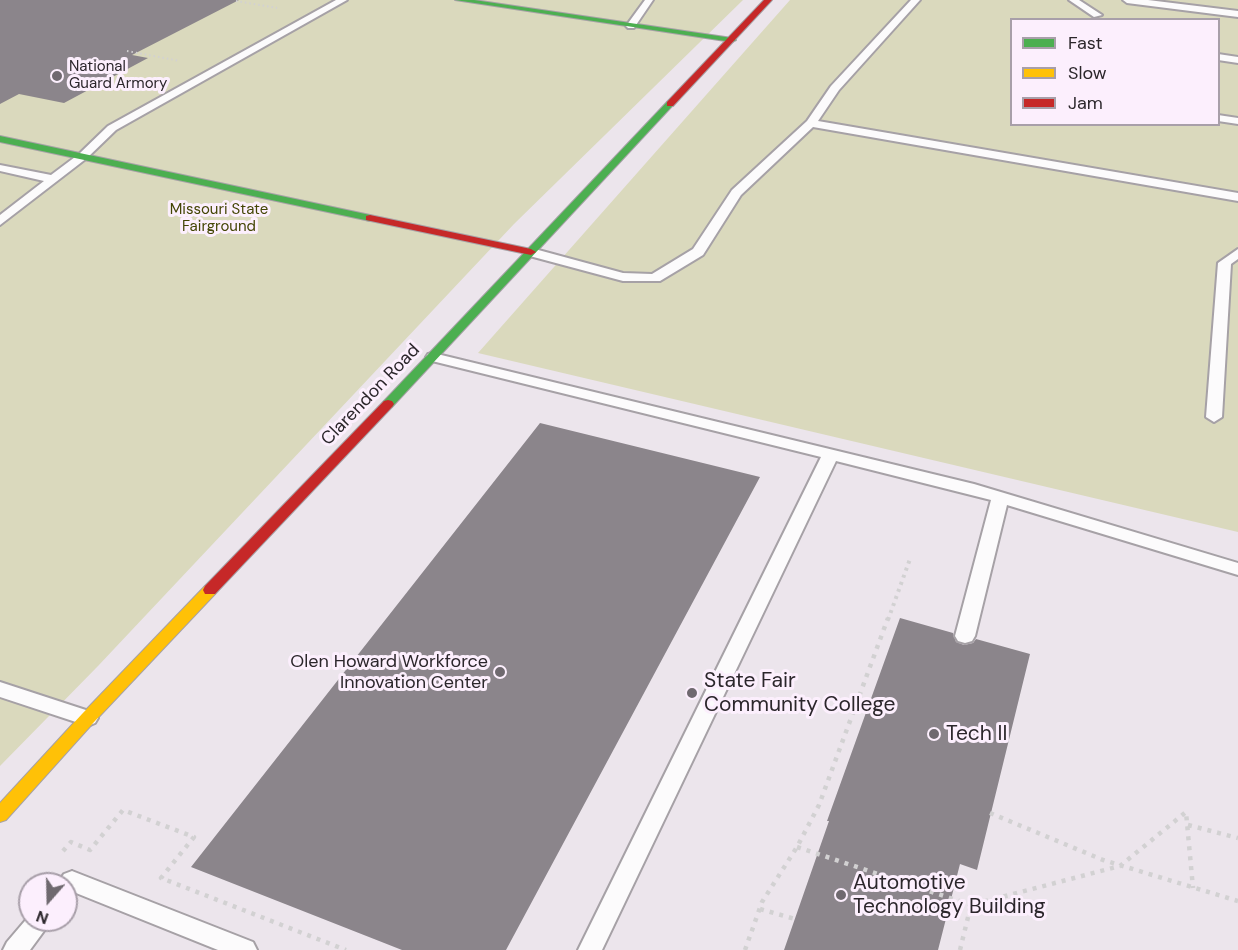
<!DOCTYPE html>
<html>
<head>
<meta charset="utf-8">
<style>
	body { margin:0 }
	#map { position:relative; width:1238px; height:950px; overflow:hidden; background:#ece5ec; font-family:"DM Sans",sans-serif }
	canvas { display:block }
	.legend { position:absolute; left:1010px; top:18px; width:210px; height:108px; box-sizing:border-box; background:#fceffd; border:2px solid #a89fa9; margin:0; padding:8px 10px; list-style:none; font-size:18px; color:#2b262b }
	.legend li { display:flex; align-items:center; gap:12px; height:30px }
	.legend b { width:30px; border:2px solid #a89fa9 }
	.north { position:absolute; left:18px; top:872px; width:60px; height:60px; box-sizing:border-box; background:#fceffd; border:2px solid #a89fa9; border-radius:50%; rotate:200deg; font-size:16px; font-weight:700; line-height:24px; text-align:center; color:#2b262b }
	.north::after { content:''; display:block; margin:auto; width:21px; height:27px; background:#6f696f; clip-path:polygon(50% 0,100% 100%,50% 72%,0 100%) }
</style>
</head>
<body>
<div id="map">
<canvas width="1238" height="950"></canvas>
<ul class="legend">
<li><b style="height:8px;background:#4caf50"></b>Fast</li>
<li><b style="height:8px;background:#ffc107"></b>Slow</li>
<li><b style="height:8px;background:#c62828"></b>Jam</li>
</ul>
<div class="north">N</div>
</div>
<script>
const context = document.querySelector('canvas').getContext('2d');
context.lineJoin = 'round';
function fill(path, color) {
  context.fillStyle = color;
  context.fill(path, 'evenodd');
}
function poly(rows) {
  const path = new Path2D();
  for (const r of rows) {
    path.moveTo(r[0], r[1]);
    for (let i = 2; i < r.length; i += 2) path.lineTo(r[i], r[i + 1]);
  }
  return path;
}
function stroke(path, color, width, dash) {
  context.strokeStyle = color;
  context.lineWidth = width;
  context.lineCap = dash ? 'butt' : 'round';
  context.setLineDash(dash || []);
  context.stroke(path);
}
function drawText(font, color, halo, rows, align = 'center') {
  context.font = font + ' "DM Sans",sans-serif';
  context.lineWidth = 6;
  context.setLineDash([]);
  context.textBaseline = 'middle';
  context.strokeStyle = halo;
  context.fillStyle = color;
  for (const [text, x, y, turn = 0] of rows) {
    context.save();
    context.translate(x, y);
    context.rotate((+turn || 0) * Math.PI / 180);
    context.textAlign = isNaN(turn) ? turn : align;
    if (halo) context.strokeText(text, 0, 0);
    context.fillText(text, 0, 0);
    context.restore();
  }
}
const green = poly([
	[0,0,743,0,514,224,98,666,0,766],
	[790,0,1238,0,1238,532,478,353],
	[1012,20,1218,20,1218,124,1012,124]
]);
const building = poly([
	[0,0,239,0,132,55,148,58,64,103,19,94,0,104],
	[540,423,760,477,506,950,402,950,191,867],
	[900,618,953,633,956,642,964,645,973,643,976,639,1030,654,977,870,960,864,938,950,784,950,829,821,827,821]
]);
const pathFar2 = poly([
	[236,1,277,8],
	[127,51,180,61]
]);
const pathFar1 = poly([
	[888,620,910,559]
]);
const path = poly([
	[990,813,1103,860,1238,901],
	[1188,825,1238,838],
	[797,847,971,905],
	[63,851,71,842,90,850,123,810,194,837,161,878,346,950],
	[760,909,795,919],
	[745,950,762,902,797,847,819,805,888,618],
	[960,950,971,905,1120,866,1186,812,1193,888]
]);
const lane = poly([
	[336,0,347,0,116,130,87,158,0,225,0,215,44,181,0,171,0,165,51,175,79,154,108,126,336,0],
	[645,0,653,0,634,28,628,28,626,26,645,0],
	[911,0,920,0,839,90,818,121,1238,193,1238,201,813,127,741,195,703,255,660,281,623,281,526,255,525,252,531,248,623,273,652,274,693,249,732,190,807,121,831,86,911,0],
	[1069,0,1079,0,1102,15,1094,17,1069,0],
	[1123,0,1148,0,1238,11,1238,17,1127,3,1123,0],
	[1218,54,1238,57,1238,63,1218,60,1218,54],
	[1218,115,1238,118,1238,124,1218,121,1218,115],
	[1238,249,1238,259,1231,264,1222,417,1214,422,1206,417,1218,263,1238,249],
	[433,353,974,484,1238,563,1238,575,1007,505,975,636,972,641,965,643,958,641,955,636,991,500,836,461,602,950,578,950,821,457,428,360,426,357,428,354,433,353],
	[0,682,95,713,98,718,95,723,88,726,0,697,0,682],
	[72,871,253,942,257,950,218,950,76,893,66,899,66,884,57,884,64,874,72,871],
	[30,915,30,920,52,920,30,950,3,950,7,942,30,915]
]);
const fast = poly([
	[455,0,474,0,732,38,736,40,732,42,455,0],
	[667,102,674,104,392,407,384,407,382,404,384,401,667,102],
	[0,136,370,215,375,218,370,221,0,142,0,136]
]);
const slow = poly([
	[210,585,215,586,217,590,215,594,94,722,6,820,0,822,0,803,82,714,205,586,210,585]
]);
const jam = poly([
	[764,0,772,0,673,106,667,106,667,102,764,0],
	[370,215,531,249,536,252,531,255,366,220,366,216,370,215],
	[388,400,392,401,394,404,392,407,215,594,205,594,203,590,205,586,384,401,388,400]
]);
const markers = [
	[57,76,6,"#6f696f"],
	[500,672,6,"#6f696f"],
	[692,693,6,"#6f696f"],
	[934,734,6,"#6f696f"],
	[841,895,6,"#6f696f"]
];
const farPoinames = [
	["National",69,67],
	["Guard Armory",69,84]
];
const farParknames = [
	["Missouri State",219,210],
	["Fairground",219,227]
];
const streetNames = [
	["Clarendon Road",371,395,-46]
];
const poiNames = [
	["Olen Howard Workforce",488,662],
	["Innovation Center",488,683]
];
const nearPoinames = [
	["State Fair",704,681],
	["Community College",704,705],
	["Tech II",946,734],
	["Automotive",853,883],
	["Technology Building",853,907]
];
fill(green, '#dad9bd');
fill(building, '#8b858b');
stroke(lane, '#a6a1a6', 4);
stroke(fast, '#a6a1a6', 2);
stroke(slow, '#a6a1a6', 2);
stroke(jam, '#a6a1a6', 2);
stroke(pathFar2, '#d2d1d2', 2, [1.5, 3]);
stroke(pathFar1, '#d2d1d2', 4, [3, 4.5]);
stroke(path, '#d2d1d2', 4.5, [4, 6]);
fill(lane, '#fcfbfc');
fill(fast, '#4caf50');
fill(slow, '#ffc107');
fill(jam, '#c62828');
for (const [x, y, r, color] of markers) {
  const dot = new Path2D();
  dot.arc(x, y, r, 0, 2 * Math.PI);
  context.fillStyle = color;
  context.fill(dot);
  stroke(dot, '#fceffd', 2);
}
drawText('15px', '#2b262b', '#fceffd', farPoinames, 'left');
drawText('15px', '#434504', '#fceffd', farParknames);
drawText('18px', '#2b262b', '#fceffd', streetNames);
drawText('18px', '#2b262b', '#fceffd', poiNames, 'right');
drawText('21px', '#2b262b', '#fceffd', nearPoinames, 'left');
</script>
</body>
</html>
